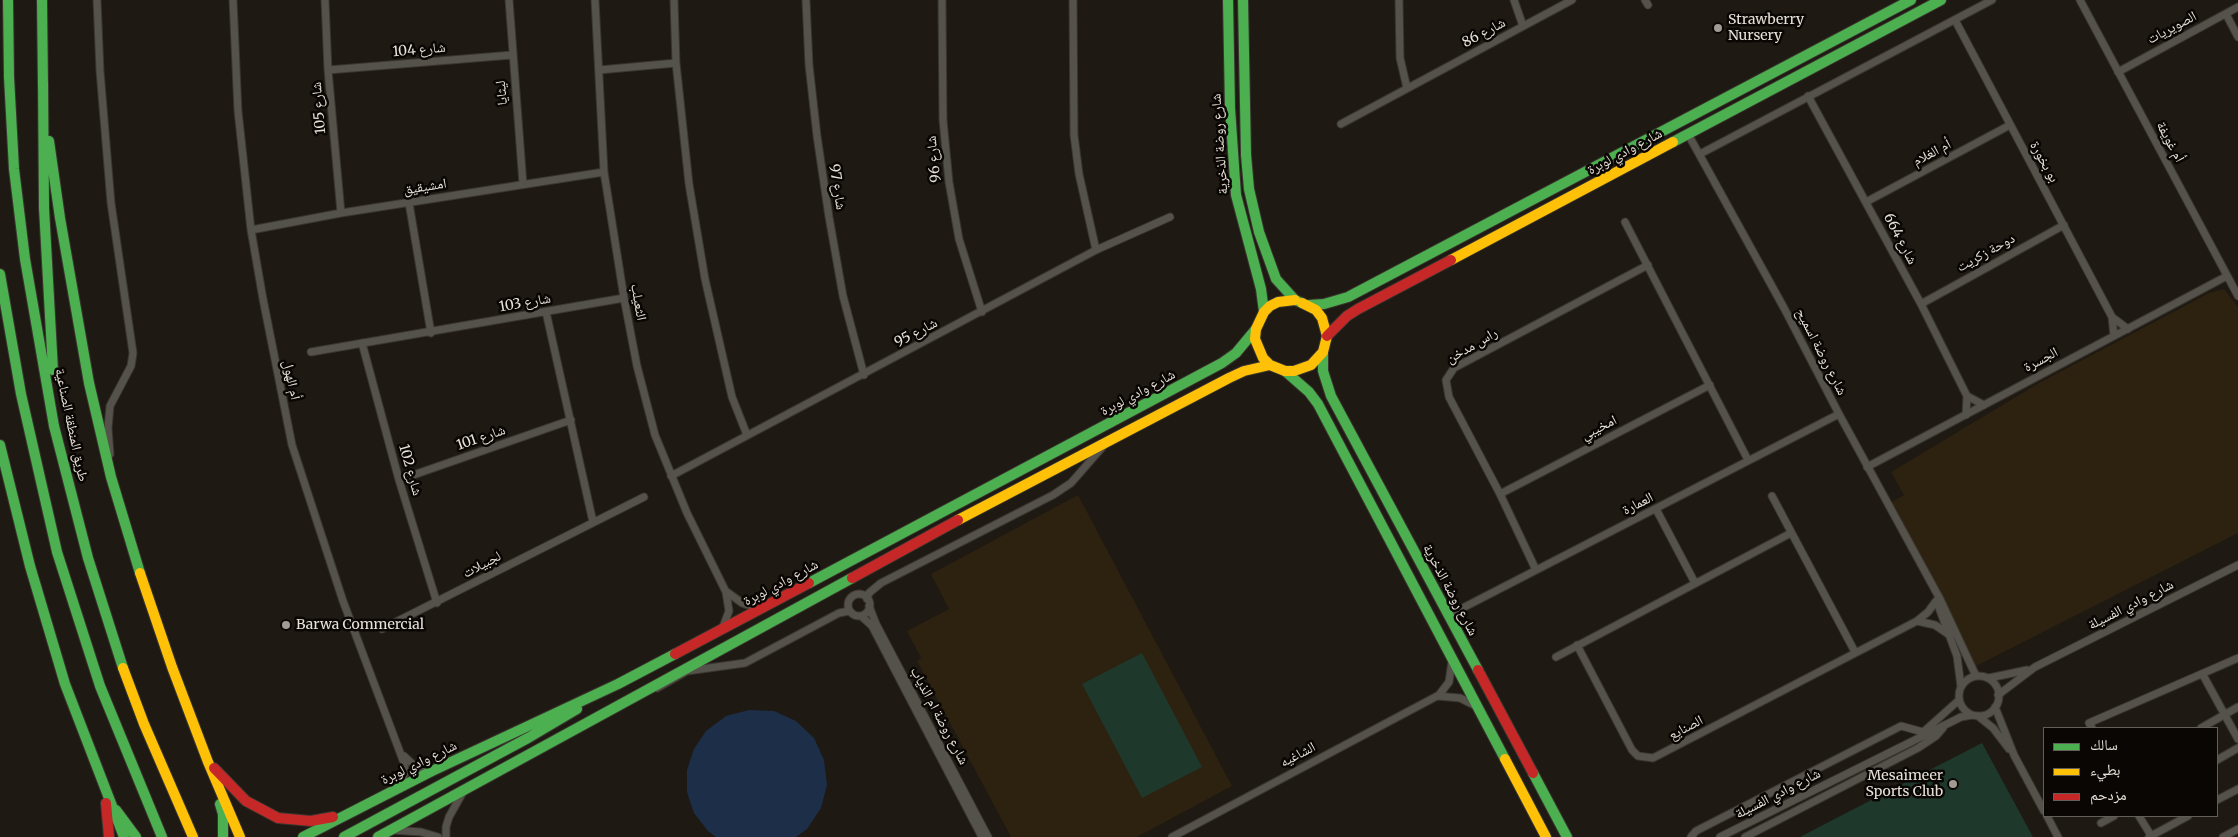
<!DOCTYPE html>
<html>
<head>
<meta charset="utf-8">
<style>
	body { margin:0 }
	#map { position:relative; width:2238px; height:837px; overflow:hidden; background:#1e1912; font-family:Merriweather,"Noto Naskh Arabic",serif }
	canvas { display:block }
	.legend { position:absolute; left:2043px; top:727px; width:175px; height:90px; box-sizing:border-box; background:#090603; border:1px solid #625e59; margin:0; padding:6px 9px; list-style:none; font-size:15px; color:#e8e1d9 }
	.legend li { display:flex; align-items:center; gap:10px; height:25px }
	.legend b { width:25px; border:1px solid #625e59 }
</style>
</head>
<body>
<div id="map">
<canvas width="2238" height="837"></canvas>
<ul class="legend">
<li><b style="height:6px;background:#4caf50"></b>سالك</li>
<li><b style="height:6px;background:#ffc107"></b>بطيء</li>
<li><b style="height:6px;background:#c62828"></b>مزدحم</li>
</ul>
</div>
<script>
const context = document.querySelector('canvas').getContext('2d');
context.lineJoin = 'round';
function fill(path, color) {
  context.fillStyle = color;
  context.fill(path, 'evenodd');
}
function poly(rows) {
  const path = new Path2D();
  for (const r of rows) {
    if (r.length === 3) {
      path.moveTo(r[0] + r[2], r[1]);
      path.arc(r[0], r[1], r[2], 0, 2 * Math.PI);
      continue;
    }
    path.moveTo(r[0], r[1]);
    for (let i = 2; i < r.length; i += 2) path.lineTo(r[i], r[i + 1]);
  }
  return path;
}
function stroke(path, color, width, dash) {
  context.strokeStyle = color;
  context.lineWidth = width;
  context.lineCap = dash ? 'butt' : 'round';
  context.setLineDash(dash || []);
  context.stroke(path);
}
function drawText(font, color, halo, rows, align = 'center') {
  context.font = font + ' Merriweather,"Noto Naskh Arabic",serif';
  context.lineWidth = 5;
  context.setLineDash([]);
  context.textBaseline = 'middle';
  context.strokeStyle = halo;
  context.fillStyle = color;
  for (const [text, x, y, turn = 0] of rows) {
    context.save();
    context.translate(x, y);
    context.rotate((+turn || 0) * Math.PI / 180);
    context.textAlign = isNaN(turn) ? turn : align;
    if (halo) context.strokeText(text, 0, 0);
    context.fillText(text, 0, 0);
    context.restore();
  }
}
const built = poly([
	[2224,289,2238,307,2238,533,1976,666,1890,503,1904,495,1891,472,2039,383,2209,293],
	[1078,495,1232,786,1137,837,1011,837,917,661,921,658,907,631,949,609,931,574]
]);
const green = poly([
	[1142,653,1202,767,1142,798,1082,684],
	[1982,743,2033,837,1800,837,1821,826]
]);
const water = poly([
	[749,710,774,711,796,721,814,738,824,760,827,785,821,808,807,829,796,837,716,837,708,831,694,813,687,792,687,770,694,749,706,731,726,716]
]);
const street = poly([
	[97,0,100,71,111,203,133,353,131,366,110,406,108,428,110,454],
	[233,0,238,111,251,230,263,299,292,445,343,601,404,763,405,773,399,787],
	[325,0,328,70,341,213],
	[509,0,523,184],
	[595,0,604,172,624,298,637,366,655,435,687,513,726,592,729,611,723,627],
	[674,0,676,63,689,184,705,279,732,397,747,435],
	[806,0,809,65,817,136,829,217,843,296,864,375],
	[942,0,943,120,949,182,959,239,982,312],
	[1073,0,1074,135,1079,174,1096,250],
	[1399,0,1400,58,1407,88],
	[1514,0,1523,26],
	[1645,0,1648,5],
	[2080,0,2238,296],
	[2226,14,2238,37],
	[1955,20,2112,317,2114,336],
	[328,70,512,55],
	[599,70,676,63],
	[2118,72,2238,7],
	[1808,96,1921,304,1967,396,1966,415],
	[1341,124,1572,0],
	[1688,134,1784,308,1839,414,1940,599,1976,676],
	[1700,154,1992,0],
	[1866,202,2010,125],
	[409,203,431,333],
	[1625,222,1748,460],
	[251,230,341,213,604,172],
	[1921,304,2064,225],
	[546,312,593,522],
	[2112,317,2128,329],
	[362,343,399,480,437,603],
	[311,352,624,298],
	[1967,396,1984,405],
	[1867,467,2227,276],
	[671,476,1096,250,1170,217],
	[399,480,571,420],
	[1500,494,1710,385],
	[1772,496,1855,652],
	[1656,509,1695,583],
	[1536,570,1500,494,1449,397,1446,380,1454,368,1648,265],
	[727,592,742,603,760,609],
	[859,605,11],
	[867,599,869,593,881,583,1053,495,1071,483,1106,443],
	[1938,605,1957,656,1961,687],
	[869,606,876,624,988,837],
	[1449,615,1839,414],
	[861,616,872,626,982,837],
	[1917,621,1935,625,1948,634],
	[382,629,644,497],
	[1577,645,1632,750,1638,756,1653,758,1917,621,1928,612,1936,601],
	[1556,657,1791,533],
	[2203,675,2238,739],
	[1979,696,20],
	[1989,678,2027,670],
	[657,688,687,671,745,663,839,613,849,611],
	[1998,695,2035,667,2238,565],
	[1437,696,1460,698,1476,706],
	[1995,707,2014,755,2044,811],
	[1978,716,1993,728,2009,749],
	[2092,728,2089,723,2238,658],
	[2201,728,2238,707],
	[1921,734,1959,700],
	[404,756,416,767,431,771],
	[2217,760,2238,748],
	[2217,800,2238,789],
	[2047,816,2058,837],
	[2139,816,2152,837],
	[2101,823,2114,816],
	[392,830,421,832,438,837],
	[446,837,446,827,449,817,463,792],
	[1172,837,1439,695,1449,682,1452,661],
	[1691,837,1696,831,1901,726,1923,732],
	[1720,837,1945,725,1961,717,1972,715],
	[1745,837,1918,748,1936,736,1943,728],
	[2149,837,2188,816],
	[2223,837,2238,829]
]);
const fast = poly([
	[8,0,9,77,14,169,25,259,54,426,88,558,123,668],
	[42,0,43,87],
	[1228,0,1230,108,1236,195,1261,289,1264,312],
	[1243,0,1246,155,1249,189,1259,232,1276,279,1295,300,1302,303],
	[43,82,44,208,53,370],
	[49,141,60,218,89,383,111,477,140,573],
	[1673,142,1941,0],
	[0,274,21,394,57,552,100,686,162,837],
	[1309,305,1324,304,1348,297,1911,0],
	[1323,352,1323,371,1331,396,1478,670],
	[1285,371,1309,392,1318,404,1505,759],
	[0,445,30,566,65,684,124,837],
	[809,583,1222,363,1236,353,1256,329],
	[1533,773,1567,837],
	[220,804,223,814,223,837],
	[116,810,136,837],
	[303,837,432,771,618,684,675,654],
	[344,837,528,738,577,709],
	[378,837,852,578]
]);
const slow = poly([
	[1451,260,1673,142],
	[1295,300,1278,302,1270,306,1264,312,1256,329,1255,339,1263,358,1270,365,1285,371,1294,371,1311,365,1323,352,1327,336,1322,318,1316,310,1302,303],
	[958,520,1229,378,1244,371,1270,365],
	[140,573,172,667,208,762,240,837],
	[123,668,144,724,193,837],
	[1505,759,1546,837]
]);
const jam = poly([
	[1327,336,1347,316,1358,309,1451,260],
	[852,578,958,520],
	[675,654,809,583],
	[1478,670,1533,773],
	[214,768,246,801,278,818,311,821,333,817],
	[106,803,109,837]
]);
const markers = [
	[1718,28,5,"#a19b93"],
	[286,625,5,"#a19b93"],
	[1953,784,5,"#a19b93"]
];
const poiNames = [
	["Strawberry",1728,20],
	["Nursery",1728,36],
	["Barwa Commercial",296,625],
	["Mesaimeer",1943,776,"right"],
	["Sports Club",1943,792,"right"]
];
const streetNames = [
	["الصويريات",2172,28,-28],
	["شارع 86",1484,33,-28],
	["شارع 104",419,50,-5],
	["ليثايا",502,93,-95],
	["شارع 105",319,108,-95],
	["أم غويفة",2170,142,62],
	["شارع روضة الذخرية",1220,144,-94],
	["شارع وادي لوبرة",1625,152,-28],
	["أم الغلام",1932,153,-28],
	["شارع 96",934,159,-96],
	["بو بخورة",2044,162,61],
	["امشيقيق",425,187,-9],
	["شارع 97",837,187,81],
	["شارع 664",1900,239,62],
	["دوحة زكريت",1986,253,-29],
	["الثعيلب",638,302,80],
	["شارع 103",525,303,-10],
	["شارع 95",916,333,-28],
	["راس مدخن",1472,346,-30],
	["شارع روضة اسميح",1821,352,63],
	["الجسرة",2041,360,-28],
	["أم الهول",291,380,78],
	["شارع وادي لوبرة",1138,393,-28],
	["طريق المنطقة الصناعية",71,425,78],
	["امخيبي",1599,428,-27],
	["شارع 101",481,438,-19],
	["شارع 102",410,470,74],
	["العمارة",1638,504,-27],
	["لجبيلات",482,565,-28],
	["شارع وادي لوبرة",781,583,-28],
	["شارع روضة الذخرية",1450,590,62],
	["شارع وادي الفسيلة",2131,605,-27],
	["شارع روضة ام الذياب",939,716,62],
	["الصنايع",1686,728,-28],
	["الشاغيه",1298,755,-28],
	["شارع وادي لوبرة",419,763,-26],
	["شارع وادي الفسيلة",1778,794,-27]
];
fill(built, '#2d210f');
fill(green, '#1f382c');
fill(water, '#1d2e49');
stroke(street, '#39352f', 9);
stroke(fast, '#39352f', 12);
stroke(slow, '#39352f', 12);
stroke(jam, '#39352f', 12);
stroke(street, '#55514b', 7);
stroke(fast, '#4caf50', 10);
stroke(slow, '#ffc107', 10);
stroke(jam, '#c62828', 10);
for (const [x, y, r, color] of markers) {
  const dot = new Path2D();
  dot.arc(x, y, r, 0, 2 * Math.PI);
  context.fillStyle = color;
  context.fill(dot);
  stroke(dot, '#090603', 2);
}
drawText('14px', '#e8e1d9', '#090603', poiNames, 'left');
drawText('14px', '#e8e1d9', '#090603', streetNames);
</script>
</body>
</html>
